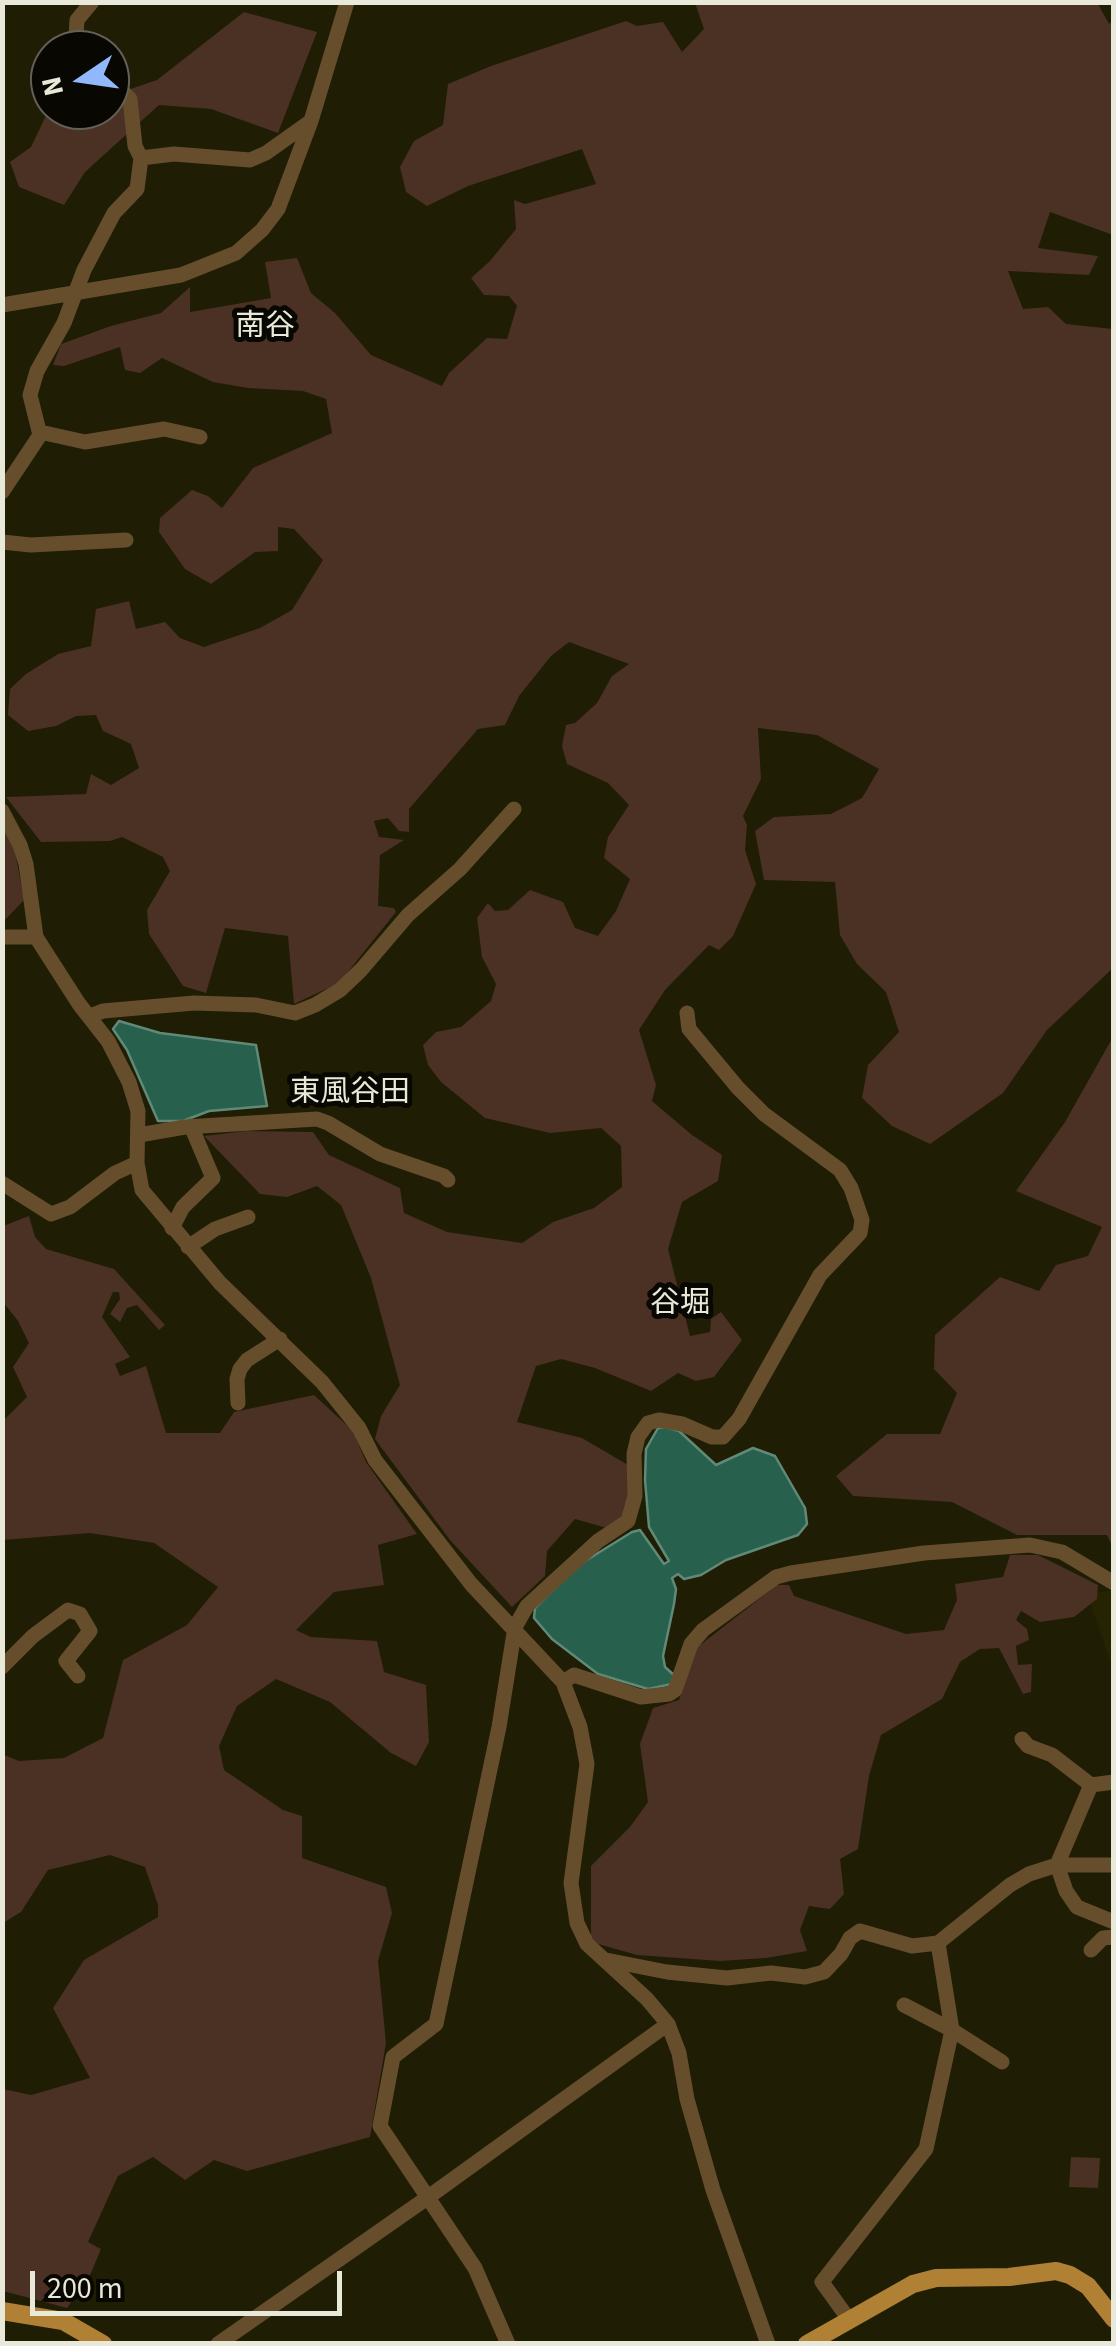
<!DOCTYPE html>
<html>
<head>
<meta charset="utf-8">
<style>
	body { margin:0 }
	#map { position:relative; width:1116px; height:2346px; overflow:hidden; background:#1f1d04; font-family:"Source Sans 3",sans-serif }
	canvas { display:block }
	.frame { position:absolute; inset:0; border:5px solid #e9e9d9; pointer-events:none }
	.north { position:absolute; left:30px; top:30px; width:100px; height:100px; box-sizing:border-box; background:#080701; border:2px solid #626157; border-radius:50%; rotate:257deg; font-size:28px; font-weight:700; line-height:40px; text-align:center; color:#e9e9d9 }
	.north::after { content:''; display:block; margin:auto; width:35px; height:45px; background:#91b8fd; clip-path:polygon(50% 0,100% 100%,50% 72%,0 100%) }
	.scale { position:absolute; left:30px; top:2271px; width:312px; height:45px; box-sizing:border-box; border:5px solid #e9e9d9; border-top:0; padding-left:12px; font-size:30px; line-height:35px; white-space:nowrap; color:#e9e9d9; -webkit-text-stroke:8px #080701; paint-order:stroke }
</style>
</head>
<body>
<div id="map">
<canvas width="1116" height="2346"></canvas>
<div class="frame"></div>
<div class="north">N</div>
<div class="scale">200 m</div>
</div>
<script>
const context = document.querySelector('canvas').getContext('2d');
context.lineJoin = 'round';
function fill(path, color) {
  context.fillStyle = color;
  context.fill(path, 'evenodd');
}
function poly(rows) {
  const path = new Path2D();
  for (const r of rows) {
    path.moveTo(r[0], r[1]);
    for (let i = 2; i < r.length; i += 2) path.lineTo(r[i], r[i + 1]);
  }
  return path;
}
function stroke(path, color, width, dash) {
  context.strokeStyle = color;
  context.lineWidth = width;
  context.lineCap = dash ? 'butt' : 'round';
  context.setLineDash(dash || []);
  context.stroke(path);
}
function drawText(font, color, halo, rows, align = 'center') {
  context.font = font + ' "Source Sans 3","Noto Sans JP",sans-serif';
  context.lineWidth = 10;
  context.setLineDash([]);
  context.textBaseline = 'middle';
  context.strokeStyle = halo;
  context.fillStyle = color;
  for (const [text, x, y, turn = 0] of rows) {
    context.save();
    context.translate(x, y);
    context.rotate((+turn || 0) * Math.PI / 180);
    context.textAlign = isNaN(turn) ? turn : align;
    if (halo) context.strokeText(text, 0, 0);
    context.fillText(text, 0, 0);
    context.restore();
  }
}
const built = poly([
	[1113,1590,1113,1670,1087,1594]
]);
const green = poly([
	[1097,2,1109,24,1113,20,1113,235,1050,212,1038,248,1098,256,1089,275,1008,271,1023,309,1048,307,1066,324,1113,329,1113,968,1047,1030,1003,1093,930,1144,892,1126,862,1098,868,1065,899,1032,886,992,857,964,840,935,835,882,764,880,755,831,774,817,831,814,862,798,879,769,817,735,758,728,761,779,743,816,747,825,745,850,756,884,733,936,719,950,709,945,665,990,639,1030,656,1085,652,1101,692,1135,722,1155,718,1181,682,1202,668,1249,690,1336,710,1332,711,1319,721,1312,742,1340,714,1377,696,1381,678,1373,651,1391,595,1368,561,1359,536,1366,517,1422,582,1438,628,1465,630,1513,607,1528,575,1519,547,1551,545,1576,512,1607,450,1540,375,1439,381,1416,400,1385,371,1278,341,1205,317,1186,287,1197,260,1194,204,1136,246,1131,313,1132,329,1155,400,1188,404,1213,447,1232,522,1243,553,1222,594,1208,622,1187,621,1146,601,1128,550,1133,485,1118,441,1082,428,1065,423,1045,436,1032,461,1027,491,1001,496,984,482,957,477,918,488,903,495,911,508,910,530,890,563,902,575,928,598,936,616,911,630,879,604,858,608,837,629,805,608,783,567,764,562,746,566,725,575,723,597,703,612,676,629,664,569,642,551,656,519,696,505,725,478,729,409,809,409,832,399,831,388,818,374,821,379,837,404,840,380,855,378,906,394,908,396,912,339,983,294,1004,288,936,225,928,206,993,183,986,149,934,147,910,170,871,163,857,122,837,110,841,41,842,6,797,86,794,91,774,111,785,139,768,131,744,103,731,96,715,76,716,56,726,28,731,8,715,10,689,26,674,58,654,91,646,96,609,129,601,136,629,165,622,180,638,204,647,260,628,292,610,323,560,294,529,278,527,278,551,255,552,211,584,185,569,159,532,160,518,192,490,208,496,222,508,253,468,332,433,326,399,303,391,248,388,213,382,162,358,140,373,125,370,120,347,64,366,53,365,61,344,111,326,161,313,190,287,190,312,271,298,265,262,297,258,311,293,335,313,371,355,442,386,449,373,487,338,507,339,517,306,509,296,484,295,471,278,490,261,516,229,514,200,525,204,596,184,582,149,468,186,427,206,406,192,400,167,414,141,443,125,448,84,491,66,626,21,637,26,663,22,682,52,704,29,695,3],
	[244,12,317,32,278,133,211,109,159,105,85,172,64,205,19,187,10,162,31,147,50,107,50,110,110,110,110,96,157,80],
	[2,817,15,852,24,900,3,922],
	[1113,1037,1113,1548,1107,1535,1017,1535,952,1502,853,1496,836,1476,887,1434,940,1434,957,1393,934,1369,935,1335,1000,1277,1039,1291,1056,1265,1088,1256,1102,1227,1016,1191,1065,1122],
	[29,1216,35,1237,46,1249,114,1269,165,1325,159,1330,137,1305,127,1308,120,1322,110,1314,120,1299,119,1292,113,1292,102,1317,130,1357,115,1364,120,1376,146,1366,166,1433,220,1433,234,1412,314,1395,353,1431,366,1462,417,1534,378,1545,384,1585,334,1592,296,1630,311,1637,377,1641,384,1672,426,1685,429,1742,416,1766,391,1753,330,1702,276,1679,237,1706,219,1746,224,1770,283,1810,302,1816,302,1858,386,1887,392,1913,378,1961,386,2043,370,2137,247,2171,214,2160,185,2180,153,2157,118,2176,88,2242,101,2249,91,2273,67,2308,3,2291,3,2089,31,2095,90,2078,53,2008,84,1960,158,1917,158,1905,145,1867,110,1855,48,1870,21,1912,3,1923,2,1754,19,1761,64,1758,103,1738,123,1660,187,1625,218,1587,154,1543,90,1533,3,1540,3,1421,27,1397,13,1367,29,1343,18,1321,3,1302,3,1226],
	[1010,1555,1038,1555,1098,1585,1097,1599,1074,1617,1040,1622,1021,1611,1016,1620,1027,1629,1029,1640,1016,1646,1018,1665,1032,1664,1031,1692,1023,1694,999,1648,980,1649,960,1662,942,1699,881,1735,869,1776,858,1849,840,1859,844,1894,830,1909,809,1906,800,1930,807,1951,766,1958,720,1961,637,1955,591,1942,591,1866,630,1827,648,1802,640,1744,653,1708,679,1700,695,1649,777,1585,789,1585,794,1596,906,1634,944,1630,957,1600,955,1584,1003,1577],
	[1071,2157,1100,2158,1098,2188,1069,2187]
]);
const water = poly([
	[119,1021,160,1033,256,1045,267,1106,209,1111,183,1121,158,1121,127,1050,113,1029,119,1021],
	[665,1427,679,1431,716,1465,753,1448,775,1456,805,1508,807,1524,798,1535,726,1560,701,1575,684,1579,678,1574,672,1578,676,1589,674,1604,663,1656,665,1667,675,1676,672,1684,648,1689,598,1674,552,1639,534,1618,535,1608,577,1566,632,1532,640,1530,664,1564,669,1561,649,1527,645,1480,646,1449,658,1428,665,1427]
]);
const minor = poly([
	[75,50,77,20,92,2],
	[110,79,130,99,135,146,141,158],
	[2,305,181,275,236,253,262,230,278,209,311,121,347,2],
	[40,432,85,442,164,429,200,437],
	[2,492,40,435,30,395,37,371,64,323,84,270,114,213,137,189,141,158,174,154,250,160,266,153,311,121],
	[2,542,31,545,126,540],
	[2,811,20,845,26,864,36,937,79,1004,108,1041,129,1082,138,1111,137,1163,142,1190,220,1283,322,1382,359,1428,375,1460,471,1584,563,1682,580,1727,587,1764,571,1883,577,1923,587,1944,647,1999,668,2024,679,2053,687,2099,713,2190,768,2344],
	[2,937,36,937],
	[90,1016,103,1011,194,1003,256,1005,295,1013,315,1005,340,990,361,970,408,915,460,869,514,809],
	[139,1135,185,1127,317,1119,328,1123,380,1154,444,1176,448,1180],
	[2,1183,51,1214,70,1207,115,1173,137,1163],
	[172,1228,183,1207,213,1178,191,1126],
	[188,1247,215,1229,248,1217],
	[238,1403,237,1379,240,1369,247,1360,280,1339],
	[2,1667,33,1636,68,1610,80,1614,90,1631,66,1661,78,1676],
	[563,1682,574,1675,641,1697,669,1694,675,1690,691,1644,703,1630,776,1577,791,1573,924,1553,1030,1545,1062,1552,1114,1583],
	[1022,1739,1028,1746,1052,1755,1091,1785],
	[1114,1865,1057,1865,1066,1891,1077,1907,1114,1922],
	[1091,1950,1103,1938,1114,1937],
	[606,1960,667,1972,727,1978,771,1973,805,1977,824,1972,841,1954,850,1938,860,1931,912,1946,938,1943],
	[904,2005,952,2030,1002,2062],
	[850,2321,822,2282,926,2149,952,2030,938,1943,1010,1885,1029,1874,1057,1865,1091,1785,1114,1782],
	[218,2344,427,2198,668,2024],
	[508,2344,475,2268,380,2126,393,2057,436,2024,499,1727,515,1627,527,1606,598,1541,628,1521,635,1496,634,1454,638,1437,648,1423,659,1420,682,1424,712,1437,723,1437,739,1419,820,1275,860,1233,862,1220,851,1188,840,1170,764,1114,738,1088,689,1029,687,1013]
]);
const major = poly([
	[2,2311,63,2321,103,2344],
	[807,2344,913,2284,936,2278,1009,2277,1056,2271,1070,2275,1088,2286,1114,2319]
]);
const neighbourhoodNames = [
	["南谷",265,328],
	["東風谷田",350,1094],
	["谷堀",680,1305]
];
fill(built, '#252302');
fill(green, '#4b3024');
fill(water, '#27604d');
stroke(water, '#618977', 2.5);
stroke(minor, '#664e2d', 15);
stroke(major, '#b08035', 18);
drawText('30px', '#e9e9d9', '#080701', neighbourhoodNames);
</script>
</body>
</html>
